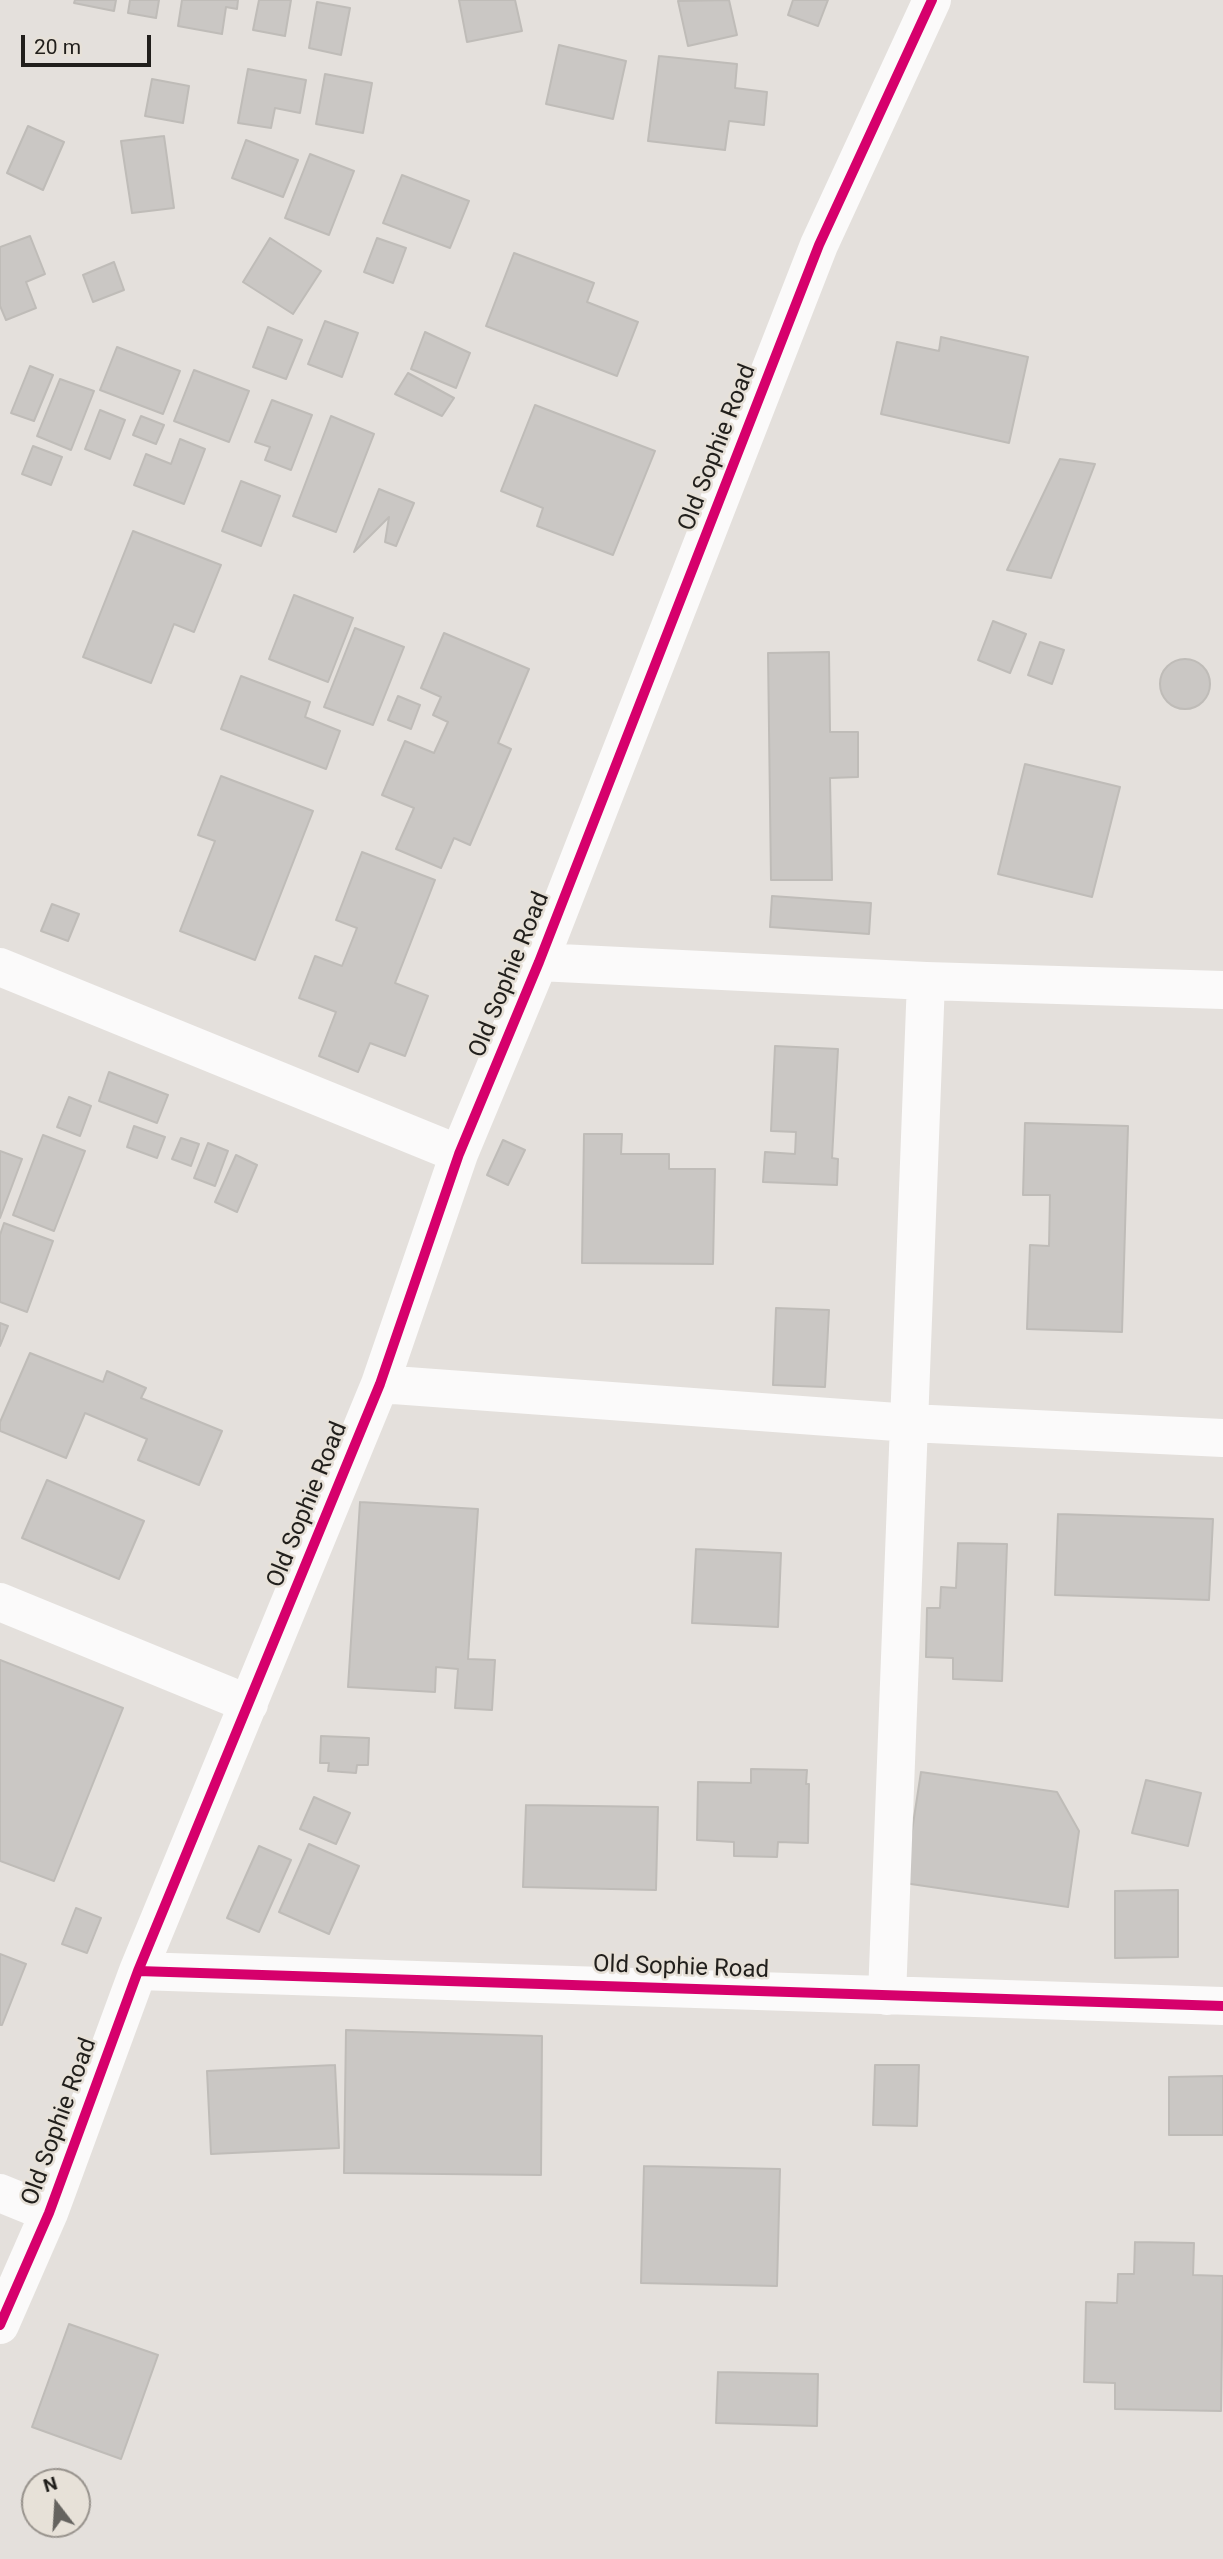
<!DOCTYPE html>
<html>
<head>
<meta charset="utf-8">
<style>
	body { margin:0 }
	#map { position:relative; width:1223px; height:2559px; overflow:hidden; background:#e4e0dc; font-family:Roboto,sans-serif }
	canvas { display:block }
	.north { position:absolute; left:21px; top:2468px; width:70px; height:70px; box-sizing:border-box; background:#e7e1d8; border:2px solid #98938d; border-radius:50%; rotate:343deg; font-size:19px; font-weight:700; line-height:28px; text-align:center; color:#211f1c }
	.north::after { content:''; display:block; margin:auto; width:24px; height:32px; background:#65635f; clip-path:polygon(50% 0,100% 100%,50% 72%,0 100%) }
	.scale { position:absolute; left:21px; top:35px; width:130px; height:32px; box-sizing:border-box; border:4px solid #211f1c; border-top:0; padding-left:9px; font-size:21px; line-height:24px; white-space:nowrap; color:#211f1c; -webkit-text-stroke:5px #e7e1d8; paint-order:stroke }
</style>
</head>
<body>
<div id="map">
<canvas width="1223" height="2559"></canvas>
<div class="north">N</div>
<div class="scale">20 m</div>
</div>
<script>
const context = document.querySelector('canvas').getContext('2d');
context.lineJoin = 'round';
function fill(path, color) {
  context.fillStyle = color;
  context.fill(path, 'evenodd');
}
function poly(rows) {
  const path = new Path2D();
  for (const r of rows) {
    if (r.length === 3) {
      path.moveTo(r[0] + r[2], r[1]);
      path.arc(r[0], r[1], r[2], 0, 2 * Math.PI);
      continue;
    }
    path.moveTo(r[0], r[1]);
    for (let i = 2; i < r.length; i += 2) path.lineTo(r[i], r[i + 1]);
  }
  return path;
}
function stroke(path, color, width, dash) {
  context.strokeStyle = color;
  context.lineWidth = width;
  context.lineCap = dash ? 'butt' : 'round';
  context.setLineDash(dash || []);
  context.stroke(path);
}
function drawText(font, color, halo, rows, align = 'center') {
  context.font = font + ' Roboto,sans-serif';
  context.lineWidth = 5;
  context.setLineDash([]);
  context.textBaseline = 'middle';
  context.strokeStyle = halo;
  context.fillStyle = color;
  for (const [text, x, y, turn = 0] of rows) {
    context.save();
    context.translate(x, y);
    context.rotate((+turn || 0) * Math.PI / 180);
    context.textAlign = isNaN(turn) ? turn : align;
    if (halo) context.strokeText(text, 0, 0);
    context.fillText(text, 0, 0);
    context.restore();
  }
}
const building = poly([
	[75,0,116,0,114,11,74,3,75,0],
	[130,0,159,0,156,18,128,13,130,0],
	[182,0,238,0,237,9,226,7,222,34,178,26,182,0],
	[259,0,291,0,285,36,253,30,259,0],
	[459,0,515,0,522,31,467,42,459,0],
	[729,0,737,35,688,46,678,1,729,0],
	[793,0,828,0,818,26,788,15,793,0],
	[317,2,350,8,341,55,309,48,317,2],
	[559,45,626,61,613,119,546,104,559,45],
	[659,56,737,64,735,88,767,92,764,125,729,121,725,150,648,141,659,56],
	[248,69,306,80,300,113,275,108,271,128,238,123,248,69],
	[325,74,372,83,363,133,316,124,325,74],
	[152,79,189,86,183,123,145,116,152,79],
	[28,126,64,142,43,190,7,173,28,126],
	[164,136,174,208,132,213,121,141,164,136],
	[246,140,298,160,283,197,232,178,246,140],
	[310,154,354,171,329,235,285,218,310,154],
	[402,175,469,201,450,248,383,223,402,175],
	[30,236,45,274,26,282,36,308,6,320,0,306,0,247,30,236],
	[270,238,321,271,293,314,243,282,270,238],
	[377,238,406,248,393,283,364,272,377,238],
	[514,253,594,283,587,302,638,322,617,376,486,326,514,253],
	[114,262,124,290,93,302,83,275,114,262],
	[325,321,358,333,342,377,308,364,325,321],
	[268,327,302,340,286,379,253,367,268,327],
	[425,332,470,353,456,388,411,369,425,332],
	[941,337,1028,357,1009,443,881,414,897,342,939,351,941,337],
	[117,347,180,371,163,414,100,390,117,347],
	[30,366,53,375,34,421,11,413,30,366],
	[194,370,249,391,229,442,174,421,194,370],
	[408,373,454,398,442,416,395,394,408,373],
	[60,379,94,391,71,450,37,436,60,379],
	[272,400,312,415,291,470,265,460,270,447,255,442,272,400],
	[535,405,655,451,613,555,537,526,543,508,501,491,535,405],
	[100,410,125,420,110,459,85,449,100,410],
	[141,416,164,425,156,444,133,435,141,416],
	[331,416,374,434,336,532,293,516,331,416],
	[180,439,205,449,184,504,134,485,146,454,171,464,180,439],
	[33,446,62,457,51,485,22,474,33,446],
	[1060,459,1095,464,1051,578,1007,570,1060,459],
	[241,481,280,496,261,546,222,531,241,481],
	[379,489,414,503,396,546,385,542,389,517,354,552,379,489],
	[133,531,221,565,194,632,174,624,151,683,83,657,133,531],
	[294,595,353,618,328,682,269,659,294,595],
	[993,621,1026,634,1010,673,978,660,993,621],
	[355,628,404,647,373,725,324,707,355,628],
	[444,633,529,669,498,743,511,749,470,845,454,838,441,868,396,849,414,808,382,795,405,741,434,753,448,722,433,715,441,697,421,688,444,633],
	[1040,642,1064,650,1052,684,1028,675,1040,642],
	[829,652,830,732,858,732,858,777,830,778,832,880,771,880,768,653,829,652],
	[1185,684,25],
	[241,676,310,702,305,717,340,731,326,769,221,729,241,676],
	[398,696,420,705,411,729,388,720,398,696],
	[1025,764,1120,787,1092,897,998,874,1025,764],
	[221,776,313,811,255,960,180,931,215,841,198,835,221,776],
	[362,852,435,880,395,983,428,996,405,1056,370,1043,358,1072,319,1056,336,1012,299,998,315,956,342,966,357,928,336,920,362,852],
	[772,896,871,903,869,934,770,927,772,896],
	[52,904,79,914,68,941,41,931,52,904],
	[775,1046,838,1049,832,1158,838,1159,837,1185,763,1182,765,1152,795,1154,796,1132,771,1131,775,1046],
	[109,1072,168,1095,157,1123,99,1101,109,1072],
	[69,1097,91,1106,80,1136,57,1127,69,1097],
	[1025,1123,1128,1126,1122,1332,1027,1329,1030,1245,1049,1246,1050,1195,1023,1195,1025,1123],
	[134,1126,165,1137,157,1158,127,1147,134,1126],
	[584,1134,622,1134,621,1154,669,1154,669,1169,715,1169,713,1264,582,1263,584,1134],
	[43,1135,85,1151,54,1231,13,1215,43,1135],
	[181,1138,199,1144,191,1166,172,1159,181,1138],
	[503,1140,525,1150,508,1185,487,1175,503,1140],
	[208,1143,228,1151,215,1186,194,1178,208,1143],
	[0,1151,22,1159,0,1218,0,1151],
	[236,1155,257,1165,237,1212,215,1202,236,1155],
	[4,1223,53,1241,27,1312,0,1302,0,1235,4,1223],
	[776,1308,829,1310,825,1387,773,1385,776,1308],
	[0,1323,8,1326,0,1346,0,1323],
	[30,1353,103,1382,107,1371,146,1388,141,1398,222,1431,199,1485,138,1460,147,1439,85,1413,66,1458,0,1431,0,1422,30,1353],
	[47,1480,144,1521,119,1579,22,1538,47,1480],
	[360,1502,478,1509,468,1659,495,1660,492,1710,455,1708,458,1669,436,1667,435,1692,348,1687,360,1502],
	[1058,1514,1213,1519,1209,1600,1055,1595,1058,1514],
	[958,1543,1007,1544,1002,1681,953,1679,953,1658,926,1657,927,1608,940,1608,941,1587,956,1588,958,1543],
	[696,1549,781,1553,778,1627,692,1623,696,1549],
	[0,1660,123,1708,54,1881,0,1861,0,1660],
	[321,1736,369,1738,368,1765,357,1765,356,1773,328,1771,329,1763,320,1763,321,1736],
	[751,1769,807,1770,806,1784,809,1784,808,1843,778,1842,777,1857,734,1856,734,1842,697,1840,698,1782,751,1783,751,1769],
	[921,1772,1057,1792,1079,1831,1068,1907,904,1883,921,1772],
	[1146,1780,1201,1793,1188,1846,1132,1833,1146,1780],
	[314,1797,350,1813,336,1844,300,1829,314,1797],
	[526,1805,658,1807,656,1890,523,1887,526,1805],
	[309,1844,359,1866,329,1934,279,1912,309,1844],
	[259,1846,291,1860,259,1932,227,1918,259,1846],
	[1178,1890,1178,1957,1115,1958,1115,1891,1178,1890],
	[76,1908,101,1918,87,1953,62,1944,76,1908],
	[0,1954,26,1964,2,2025,0,2025,0,1954],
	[346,2030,542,2036,541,2175,344,2173,346,2030],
	[335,2065,339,2148,211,2154,207,2071,335,2065],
	[875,2065,919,2065,917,2126,873,2125,875,2065],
	[1223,2076,1223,2135,1169,2135,1169,2077,1223,2076],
	[644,2166,780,2169,777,2286,641,2283,644,2166],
	[1135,2242,1194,2243,1193,2275,1223,2276,1221,2411,1115,2409,1115,2383,1084,2382,1086,2302,1117,2303,1118,2274,1134,2274,1135,2242],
	[69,2324,158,2355,121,2459,32,2427,69,2324],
	[718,2372,818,2374,817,2426,716,2423,718,2372]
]);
const minor = poly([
	[539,962,926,981,1223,990],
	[0,967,459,1154],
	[380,1384,910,1423,1223,1438],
	[0,1602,249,1704],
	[138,1971,1223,2006],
	[887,1996,926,981],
	[0,2193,49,2213],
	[0,2325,49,2213,138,1971,380,1384,459,1154,539,962,819,245,932,0]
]);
const cycleway = poly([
	[138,1971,1223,2006],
	[0,2325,49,2213,138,1971,380,1384,459,1154,539,962,819,245,932,0]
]);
const streetNames = [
	["Old Sophie Road",718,448,-69],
	["Old Sophie Road",510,975,-68],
	["Old Sophie Road",308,1505,-68],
	["Old Sophie Road",681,1968,2],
	["Old Sophie Road",60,2122,-70]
];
fill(building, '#cac7c4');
stroke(building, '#bfbcb8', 2);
stroke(minor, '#fbfafa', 38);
stroke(cycleway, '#d6006c', 10);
drawText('24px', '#211f1c', '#e7e1d8', streetNames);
</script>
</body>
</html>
